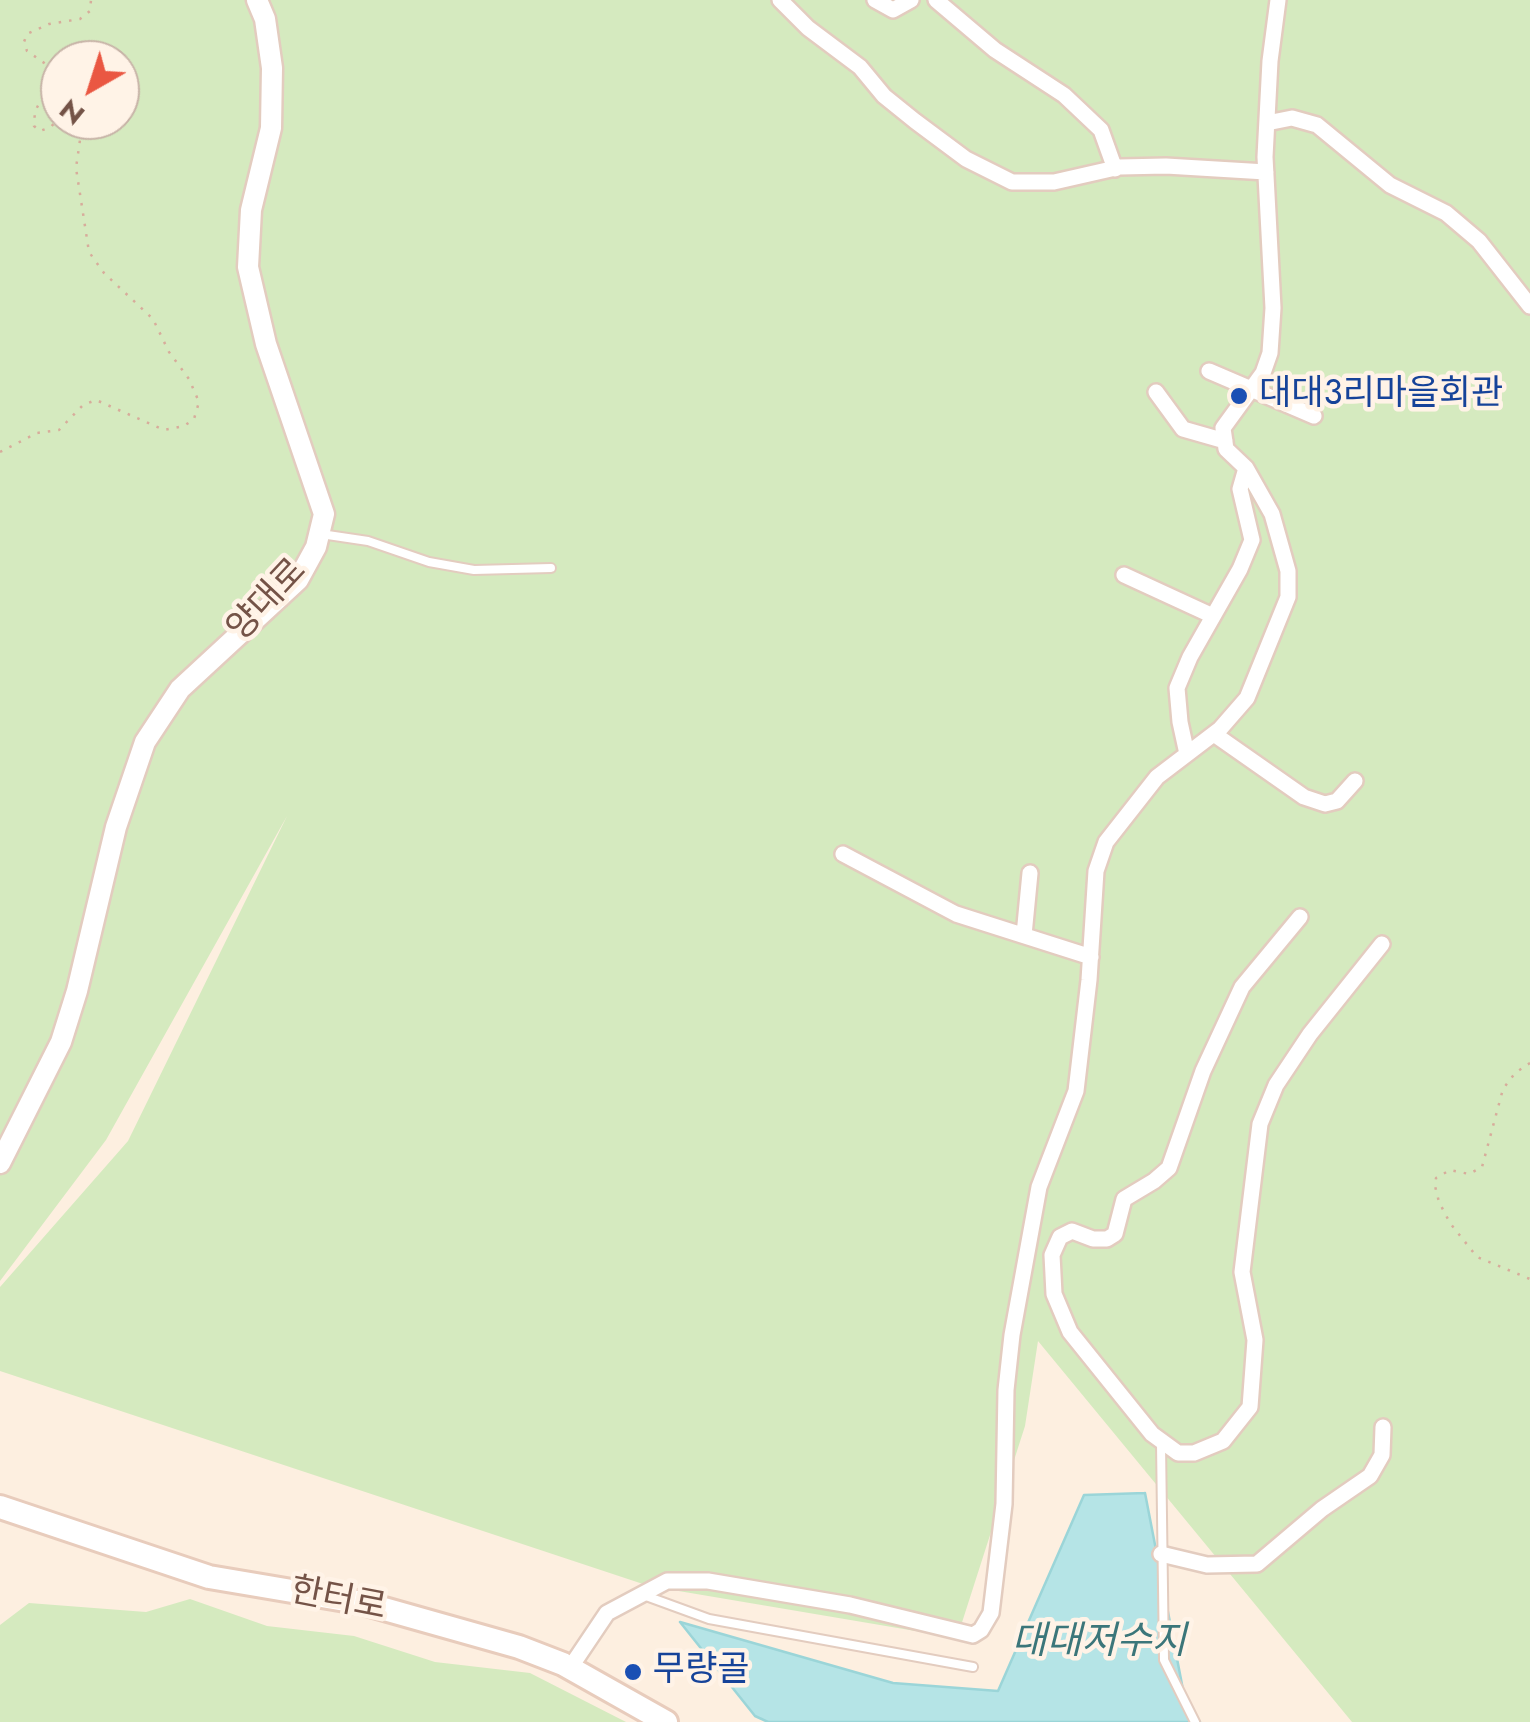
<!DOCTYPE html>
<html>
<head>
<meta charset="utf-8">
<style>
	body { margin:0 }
	#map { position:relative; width:1530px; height:1722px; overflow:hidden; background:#fdefe0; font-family:Jost,sans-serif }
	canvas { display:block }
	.north { position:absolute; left:40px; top:40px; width:100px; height:100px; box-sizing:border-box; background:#fff3e7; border:2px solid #c7b3a7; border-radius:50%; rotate:219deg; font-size:28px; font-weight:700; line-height:40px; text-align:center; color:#745347 }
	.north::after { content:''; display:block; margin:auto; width:35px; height:45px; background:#ea5742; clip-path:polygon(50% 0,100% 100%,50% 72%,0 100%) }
</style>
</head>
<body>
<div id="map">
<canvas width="1530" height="1722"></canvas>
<div class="north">N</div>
</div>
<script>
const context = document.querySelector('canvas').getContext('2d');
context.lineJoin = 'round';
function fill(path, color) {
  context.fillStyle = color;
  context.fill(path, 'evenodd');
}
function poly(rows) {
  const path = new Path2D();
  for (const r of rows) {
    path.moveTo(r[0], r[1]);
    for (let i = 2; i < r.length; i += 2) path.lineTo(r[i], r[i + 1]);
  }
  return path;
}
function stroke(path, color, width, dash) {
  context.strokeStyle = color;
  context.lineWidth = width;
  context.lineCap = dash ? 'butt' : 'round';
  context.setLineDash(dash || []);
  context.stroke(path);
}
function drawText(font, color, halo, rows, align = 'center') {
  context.font = font + ' Jost,"Noto Sans KR",sans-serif';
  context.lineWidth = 9;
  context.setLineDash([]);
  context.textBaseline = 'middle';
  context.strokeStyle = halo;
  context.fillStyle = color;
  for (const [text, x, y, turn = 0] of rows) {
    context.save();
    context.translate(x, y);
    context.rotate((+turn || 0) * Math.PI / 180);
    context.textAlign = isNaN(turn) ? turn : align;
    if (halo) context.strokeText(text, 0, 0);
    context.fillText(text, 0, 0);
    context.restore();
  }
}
const green = poly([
	[0,0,1530,0,1530,1722,1352,1722,1038,1341,1025,1426,957,1638,649,1586,0,1371,0,1287,128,1141,287,816,106,1140,0,1281],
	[60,60,120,60,120,120,60,120],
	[190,1599,267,1626,354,1636,435,1662,530,1673,626,1722,0,1722,0,1625,29,1603,146,1612]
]);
const water = poly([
	[1145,1493,1185,1700,1200,1722,768,1722,755,1716,680,1622,893,1683,998,1691,1084,1495,1145,1493]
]);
const path = poly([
	[60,116,51,127,40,131,34,126,35,111,54,77,50,67,27,51,24,42,27,34,49,24,80,19,90,11,91,0],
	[0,452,37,433,59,430,83,405,96,400,164,430,184,426,194,419,199,402,189,379,169,352,153,319,104,273,89,252,76,168,81,133,75,120],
	[1530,1063,1515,1073,1503,1089,1482,1167,1469,1174,1450,1170,1436,1178,1435,1186,1439,1202,1450,1223,1477,1257,1530,1279]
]);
const service = poly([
	[321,534,368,541,429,562,474,570,551,568],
	[1161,1444,1164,1660,1195,1722],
	[646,1596,709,1619,973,1667]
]);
const minor = poly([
	[780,0,808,28,860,67,884,96,915,121,966,159,1012,182,1054,182,1120,167,1166,166,1266,172],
	[875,0,893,10,911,0],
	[936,0,995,50,1064,95,1101,130,1115,169],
	[1267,123,1292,118,1317,125,1390,185,1446,213,1479,241,1530,306],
	[1209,371,1314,416],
	[1156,392,1183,429,1225,441],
	[1124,575,1213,616],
	[1214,734,1304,797,1325,804,1337,801,1355,781],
	[1187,754,1180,722,1177,688,1190,657,1240,569,1252,540,1240,489,1246,468],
	[843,854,956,914,1091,957],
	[1300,917,1242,987,1203,1071,1169,1168,1154,1181,1124,1199,1115,1234,1107,1239,1093,1239,1072,1231,1060,1237,1052,1255,1054,1294,1070,1332,1152,1434,1178,1453,1194,1453,1223,1441,1250,1407,1255,1340,1242,1272,1260,1124,1276,1085,1310,1034,1382,944],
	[1024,935,1030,873],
	[1161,1554,1207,1565,1257,1564,1322,1509,1370,1476,1382,1455,1383,1427],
	[570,1668,607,1613,667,1581,708,1581,850,1605,973,1635,981,1630,991,1613,1004,1504,1006,1390,1012,1335,1039,1187,1076,1091,1089,980,1096,871,1106,842,1157,777,1220,729,1247,698,1288,597,1288,571,1272,514,1246,468,1226,449,1223,428,1263,373,1270,353,1273,308,1265,157,1270,61,1278,0]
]);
const tertiary = poly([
	[0,1163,61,1042,77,991,116,827,145,742,180,689,298,580,316,547,324,514,266,344,248,267,251,210,271,128,272,68,265,19,257,0]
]);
const secondary = poly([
	[0,1507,209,1577,363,1603,519,1647,563,1664,666,1722]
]);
const markers = [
	[1239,396,10,"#1a4fb4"],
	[633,1672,10,"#1a4fb4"]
];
const transitNames = [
	["대대3리마을회관",1259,396],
	["무량골",653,1672]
];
const streetNames = [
	["양대로",268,601,-47],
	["한터로",338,1601,11]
];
const waterNames = [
	["대대저수지",1099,1644]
];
fill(green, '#d5eabf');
fill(water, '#b5e4e6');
stroke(water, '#9bd5d8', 2.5);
stroke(service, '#e3ccbf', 12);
stroke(minor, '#e3ccbf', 20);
stroke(tertiary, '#e3ccbf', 25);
stroke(secondary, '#e8ccbc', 28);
stroke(path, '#d7ac9b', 2.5, [2.5, 8]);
stroke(service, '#fff', 8);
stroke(minor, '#fff', 15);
stroke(tertiary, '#fff', 20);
stroke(secondary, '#fff', 22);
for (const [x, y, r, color] of markers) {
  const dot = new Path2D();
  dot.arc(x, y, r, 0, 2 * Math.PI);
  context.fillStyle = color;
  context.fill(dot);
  stroke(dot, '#fff3e7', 4);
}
drawText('35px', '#164399', '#fff3e7', transitNames, 'left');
drawText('35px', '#745347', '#fff3e7', streetNames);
drawText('italic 38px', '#3b767a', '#fff3e7', waterNames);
</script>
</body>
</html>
